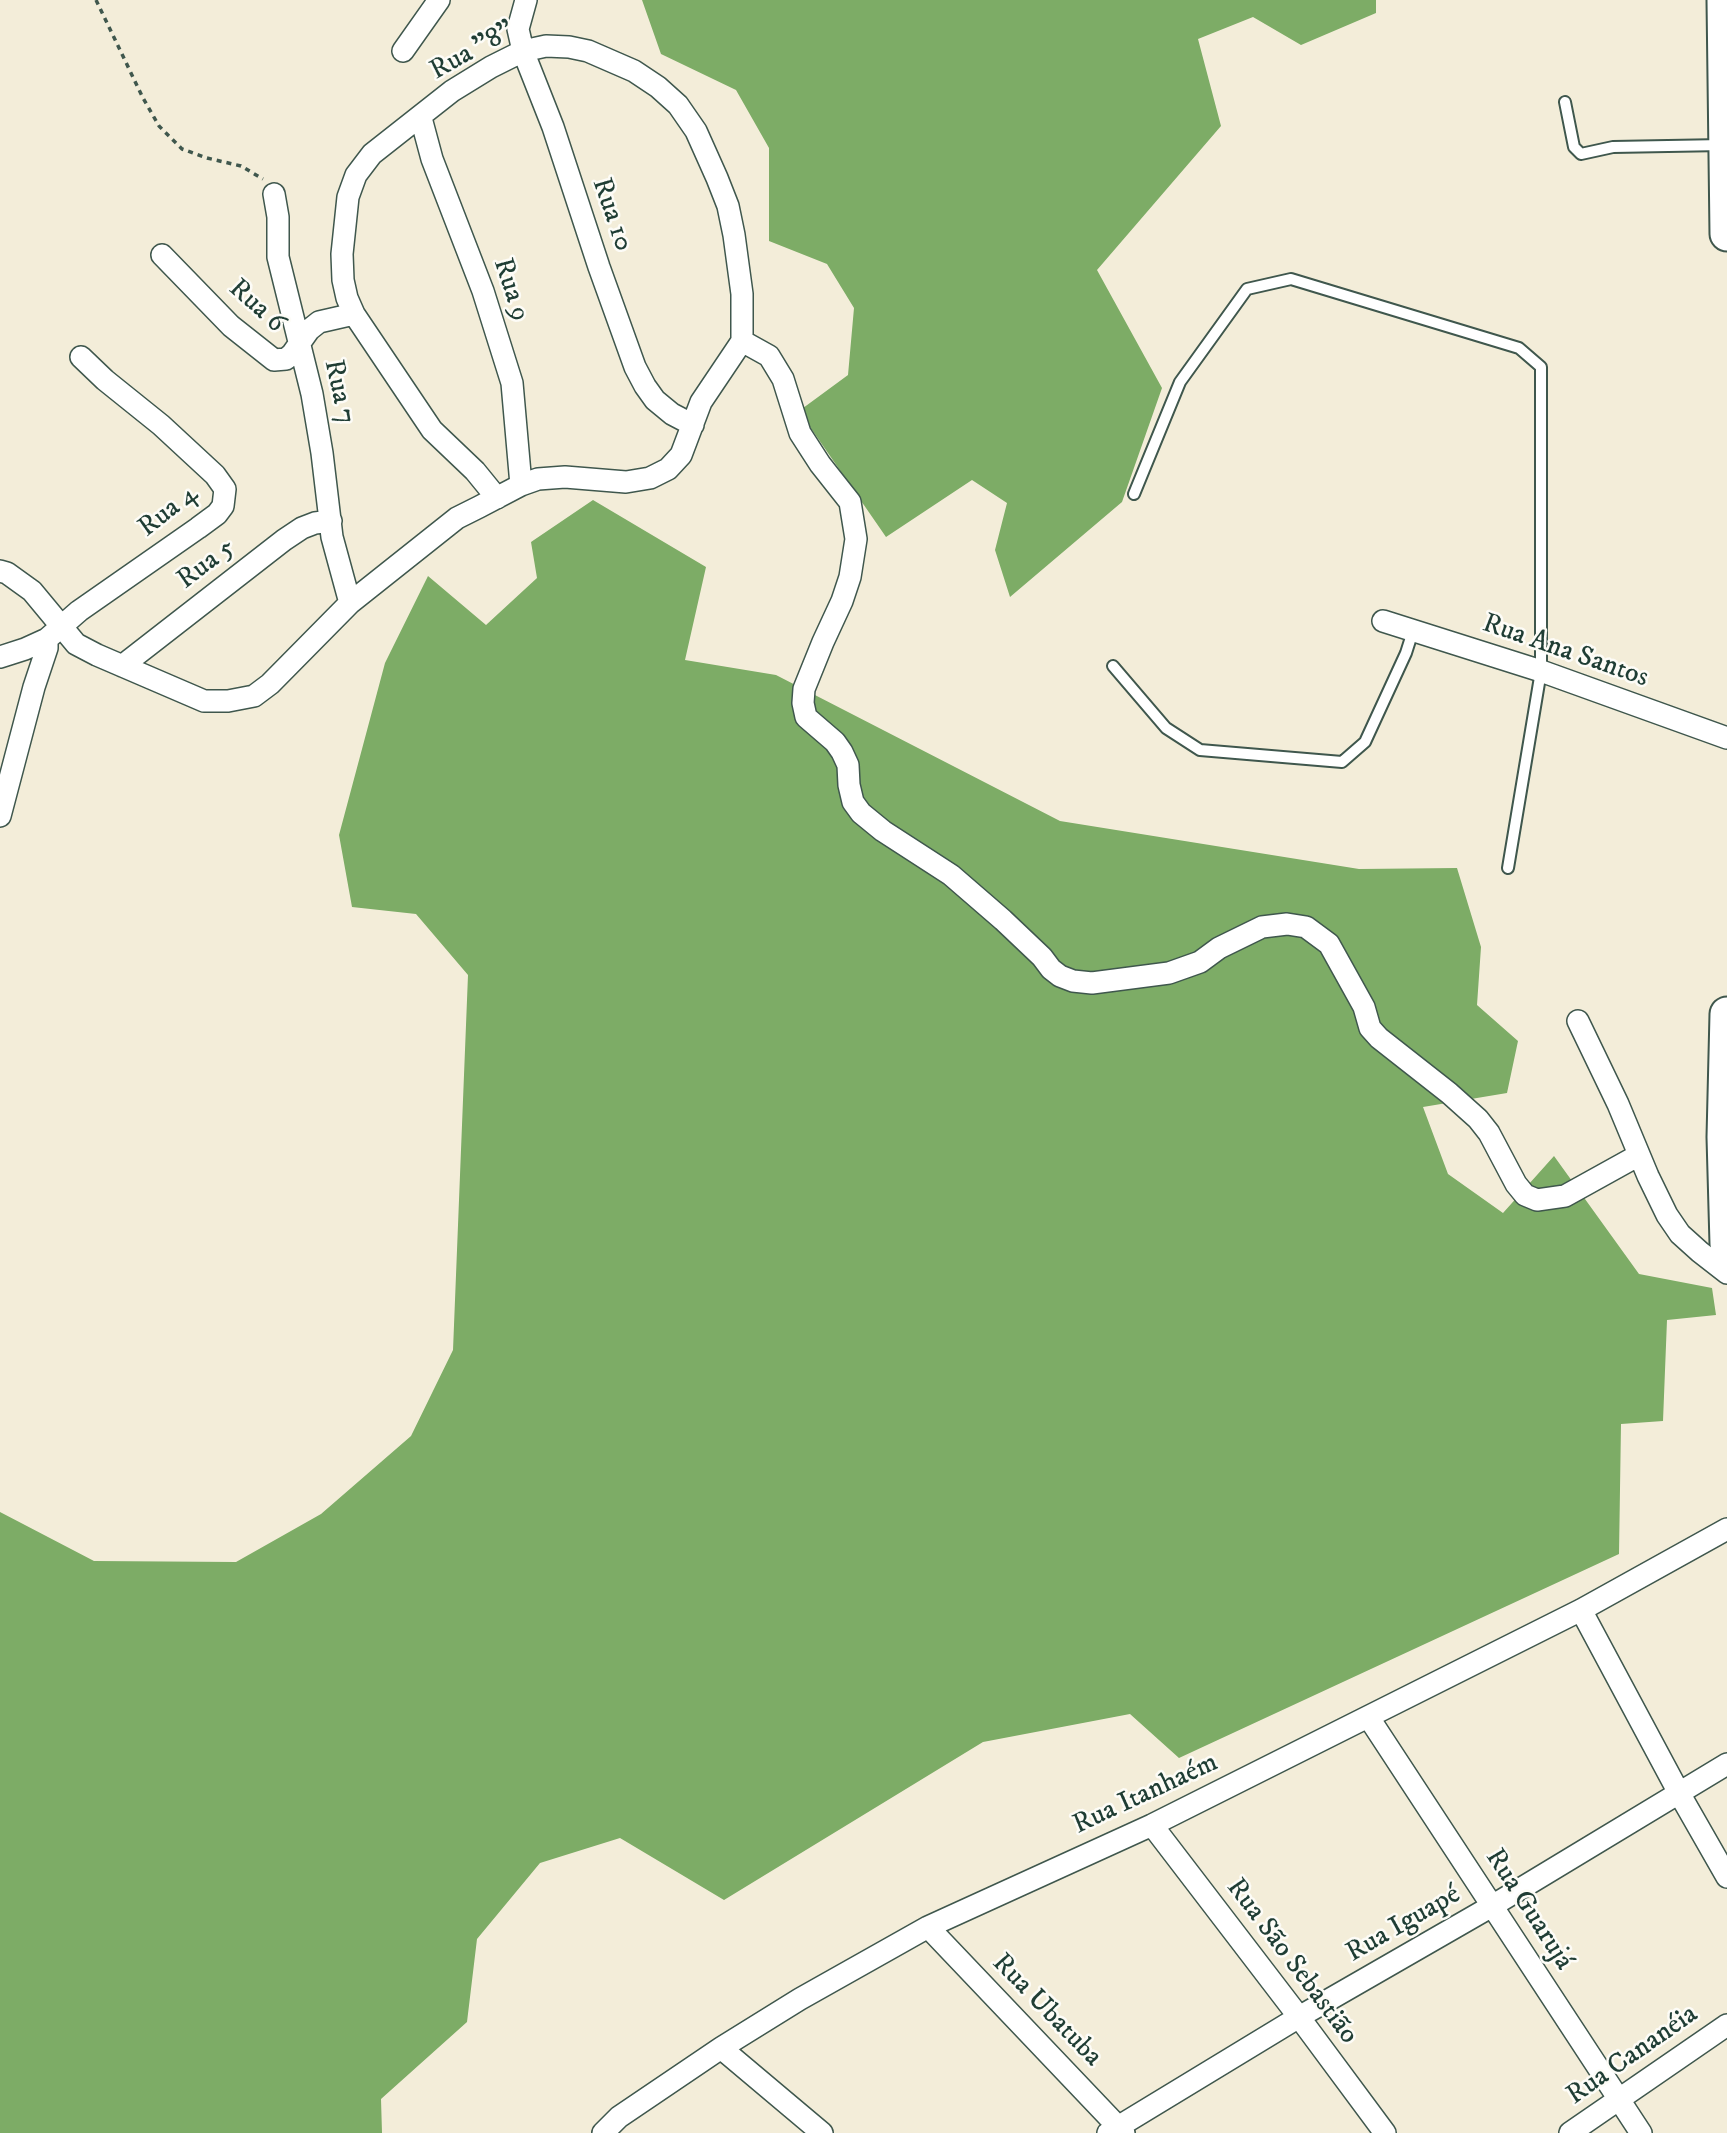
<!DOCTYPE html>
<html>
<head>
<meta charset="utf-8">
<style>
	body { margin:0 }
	canvas { display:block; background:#f3edd9 }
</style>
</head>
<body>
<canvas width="1727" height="2133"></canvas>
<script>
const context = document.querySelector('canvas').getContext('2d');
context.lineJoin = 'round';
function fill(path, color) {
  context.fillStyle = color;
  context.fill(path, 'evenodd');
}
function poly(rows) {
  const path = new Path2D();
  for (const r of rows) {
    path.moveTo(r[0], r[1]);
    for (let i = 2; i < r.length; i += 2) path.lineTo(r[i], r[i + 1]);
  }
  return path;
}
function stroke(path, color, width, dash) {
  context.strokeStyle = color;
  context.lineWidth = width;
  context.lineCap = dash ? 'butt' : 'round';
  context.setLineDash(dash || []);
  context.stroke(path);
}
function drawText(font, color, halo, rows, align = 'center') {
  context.font = font + ' "IM FELL DW Pica",serif';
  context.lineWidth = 5;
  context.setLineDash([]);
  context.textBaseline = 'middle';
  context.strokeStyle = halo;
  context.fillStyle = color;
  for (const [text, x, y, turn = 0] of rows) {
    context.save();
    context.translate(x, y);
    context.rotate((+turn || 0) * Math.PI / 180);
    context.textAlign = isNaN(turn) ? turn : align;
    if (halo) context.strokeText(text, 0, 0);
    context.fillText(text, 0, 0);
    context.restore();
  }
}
const forest = poly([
	[642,0,1376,0,1376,13,1301,45,1253,17,1198,39,1221,126,1097,270,1162,388,1122,502,1010,597,995,550,1007,503,972,480,886,537,799,411,848,375,854,308,827,264,769,241,769,148,736,90,661,54],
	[593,500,706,567,685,660,776,675,1060,821,1359,869,1457,868,1481,947,1477,1005,1518,1041,1507,1093,1423,1107,1448,1174,1503,1213,1554,1156,1639,1274,1712,1288,1716,1315,1667,1320,1663,1421,1621,1424,1619,1554,1179,1758,1130,1714,983,1742,724,1900,620,1838,540,1863,477,1939,467,2022,381,2099,382,2133,0,2133,0,1512,94,1561,236,1562,321,1514,411,1436,453,1350,468,975,416,914,352,907,339,835,385,663,428,576,486,625,537,578,531,542]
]);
const path = poly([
	[96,0,143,98,159,126,182,149,207,158,241,166,263,179]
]);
const service = poly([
	[1565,102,1574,147,1581,154,1613,147,1723,145],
	[1134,494,1180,382,1247,289,1291,279,1519,348,1541,367,1541,671,1508,868],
	[1113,666,1166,728,1200,750,1342,762,1365,742,1406,653,1413,631]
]);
const minor = poly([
	[526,0,518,29,523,51,553,127,599,267,635,367,645,386,655,400,672,414,693,425],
	[403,51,439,0],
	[421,118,432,159,483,291,512,383,521,485],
	[274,194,278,217,278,257,312,394,322,453,332,537,350,603],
	[162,255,231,326,274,360,286,359,292,354,309,330,319,322,354,314],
	[742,341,769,356,783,379,800,433,820,464,850,502,856,539,850,577,842,601,823,642,804,689,803,703,806,717,835,742,842,752,848,765,849,785,853,802,861,813,883,831,951,875,1003,920,1042,957,1051,969,1060,976,1073,981,1092,983,1169,973,1200,962,1219,948,1262,927,1287,924,1306,927,1329,944,1364,1007,1370,1028,1379,1038,1449,1093,1478,1119,1489,1133,1516,1184,1525,1195,1537,1200,1565,1196,1639,1155],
	[0,571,7,573,32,591,76,644,97,655,204,701,228,701,254,696,270,684,350,603,457,518,479,507,521,485,538,479,565,477,626,482,650,478,668,469,681,455,701,402,742,341,742,294,734,235,728,206,717,178,696,131,678,105,658,87,634,71,588,51,569,47,546,46,523,51,491,67,452,91,372,154,356,175,348,197,342,254,343,280,347,298,354,314,432,430,475,471,497,498],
	[1383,621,1541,671,1727,738],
	[0,657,25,649,47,639,79,611,198,528,217,514,223,506,225,489,215,475,161,425,105,380,81,357],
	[122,666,284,540,302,528,315,523,331,521],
	[0,816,34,687,47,648,47,639],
	[1578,1021,1618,1104,1648,1176,1667,1215,1680,1234,1700,1252,1727,1273],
	[1581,1610,1679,1793,1727,1877],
	[1369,1718,1641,2133],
	[1152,1825,1299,2017,1385,2133],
	[928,1927,1124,2133],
	[721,2048,822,2133],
	[603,2133,619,2117,721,2048,800,1999,928,1927,1152,1825,1581,1610,1727,1529],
	[1108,2133,1299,2017,1492,1906,1727,1764],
	[1570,2133,1727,2025]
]);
const primary = poly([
	[1724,0,1727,234],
	[1727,1014,1724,1137,1727,1244]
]);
const streetNames = [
	["Rua \"8\"",473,52,-29],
	["Rua 10",611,215,71],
	["Rua 9",510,290,72],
	["Rua 6",256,307,42],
	["Rua 7",338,392,78],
	["Rua 4",169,512,-38],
	["Rua 5",207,565,-37],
	["Rua Ana Santos",1565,652,19],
	["Rua Itanhaém",1146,1795,-25],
	["Rua Guarujá",1528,1910,57],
	["Rua Iguapé",1404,1925,-30],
	["Rua São Sebastião",1291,1962,53],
	["Rua Ubatuba",1046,2011,46],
	["Rua Cananéia",1633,2056,-35]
];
fill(forest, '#7dac66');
stroke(service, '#3f574d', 14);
stroke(minor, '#3f574d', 24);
stroke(primary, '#3f574d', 37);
stroke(path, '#3f574d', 3.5, [5, 5]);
stroke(service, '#fff', 10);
stroke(minor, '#fff', 21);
stroke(primary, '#fff', 33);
drawText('28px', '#1f3d34', '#fdfcf7', streetNames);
</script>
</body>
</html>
